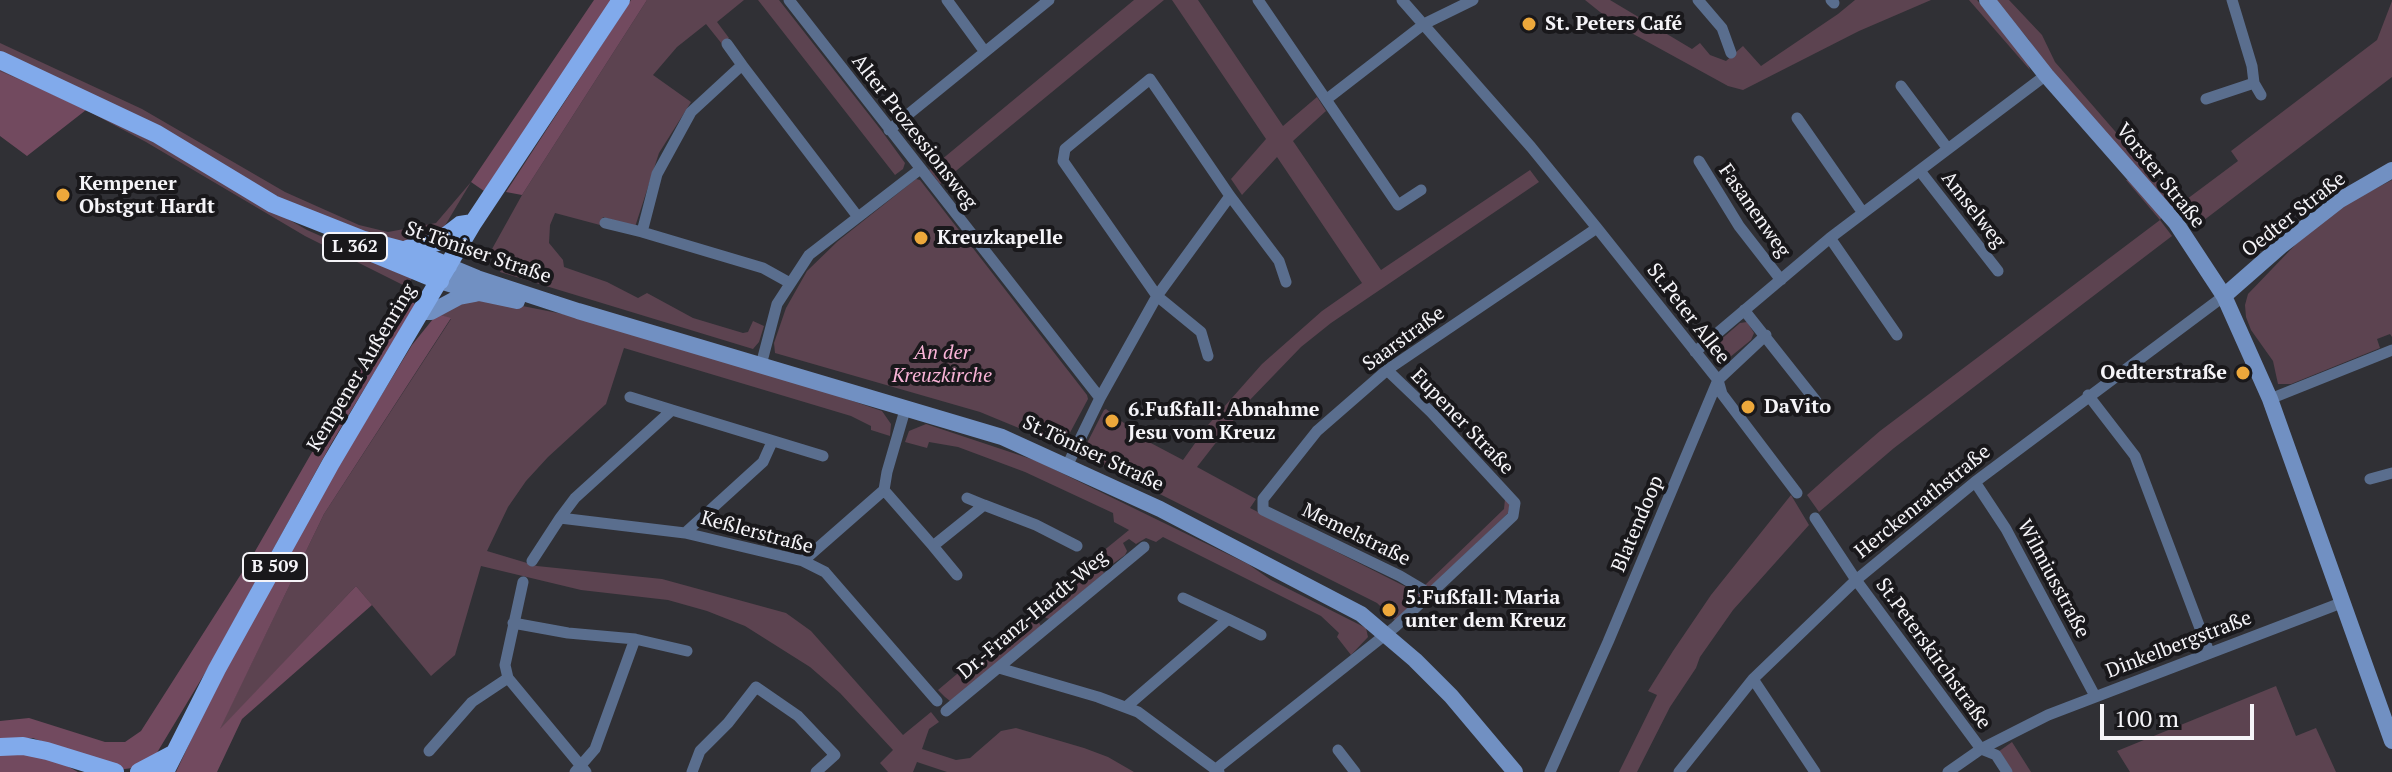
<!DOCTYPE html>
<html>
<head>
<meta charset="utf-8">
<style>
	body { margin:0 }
	#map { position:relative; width:2392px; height:772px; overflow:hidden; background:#303035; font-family:"PT Serif",serif }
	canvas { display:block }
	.scale { position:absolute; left:2100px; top:704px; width:154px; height:36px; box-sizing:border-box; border:4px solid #f5f4f8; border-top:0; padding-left:10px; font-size:24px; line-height:28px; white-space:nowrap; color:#f5f4f8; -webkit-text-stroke:6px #19181b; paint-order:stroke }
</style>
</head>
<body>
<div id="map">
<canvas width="2392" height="772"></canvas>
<div class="scale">100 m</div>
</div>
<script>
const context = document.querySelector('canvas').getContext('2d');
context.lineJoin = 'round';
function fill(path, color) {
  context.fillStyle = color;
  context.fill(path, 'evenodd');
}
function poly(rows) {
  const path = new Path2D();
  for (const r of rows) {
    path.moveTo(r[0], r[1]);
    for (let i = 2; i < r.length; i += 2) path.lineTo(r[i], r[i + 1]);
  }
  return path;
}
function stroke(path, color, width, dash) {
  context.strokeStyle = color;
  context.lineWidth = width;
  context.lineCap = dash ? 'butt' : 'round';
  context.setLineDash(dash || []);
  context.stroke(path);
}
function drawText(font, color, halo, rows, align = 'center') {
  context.font = font + ' "PT Serif",serif';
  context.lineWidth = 8;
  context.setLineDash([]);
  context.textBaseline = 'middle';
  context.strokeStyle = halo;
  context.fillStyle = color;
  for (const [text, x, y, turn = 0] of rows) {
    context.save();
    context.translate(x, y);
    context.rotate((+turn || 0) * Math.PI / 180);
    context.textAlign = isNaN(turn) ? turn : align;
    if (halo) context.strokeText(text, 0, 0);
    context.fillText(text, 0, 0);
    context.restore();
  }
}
const green = poly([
	[647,0,744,0,717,22,729,38,722,44,706,24,677,47,653,75,691,102,659,153,635,227,603,217,600,225,555,213,550,225,549,243,563,260,564,267,607,282,638,298,647,293,693,318,743,333,748,332,753,321,764,326,759,342,753,349,500,272,505,259,492,249,522,195],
	[758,0,779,0,881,130,905,163,903,169,895,175],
	[1134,0,1164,0,940,184,929,170],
	[1172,0,1198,0,1283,126,1317,97,1326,111,1293,141,1381,270,1530,170,1539,182,1331,323,1301,347,1246,404,1197,467,1256,499,1250,508,1422,595,1396,621,1377,603,1086,457,1086,445,1104,410,1106,409,1147,441,1183,460,1208,425,1262,364,1322,311,1362,283,1277,157,1242,195,1231,179,1266,139],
	[1585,0,1610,0,1692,49,1700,43,1710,55,1726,61,1743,46,1761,66,1838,14,1855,0,1931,0,1859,31,1743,90,1728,86,1615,24],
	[1969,0,1977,0,2027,62,2030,70],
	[1995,0,2009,0,2042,35,2055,62,2179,205,2238,161,2231,151,2377,40,2392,1,2392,77,2195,227,2178,207,2173,210,2038,55,2029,40],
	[0,43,142,109,285,192,359,225,388,232,436,223,471,182,437,239,413,245,327,224,0,54],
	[0,66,159,145,307,230,413,277,407,287,305,236,146,142,86,110,0,71],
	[916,179,920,180,1087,395,1088,399,1065,442,1060,445,980,412,775,353,774,343,786,308,807,271,838,241],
	[2126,180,2131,180,2162,217,2160,220,2172,236,1894,448,1819,512,1807,495,1836,469,1880,431,2160,220],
	[2392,180,2392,337,2390,334,2377,339,2380,348,2291,384,2278,384,2273,361,2251,330,2246,317,2245,305,2248,294,2296,244,2342,206],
	[487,299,568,315,823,391,882,411,891,424,890,436,871,430,871,426,851,416,624,348,606,404,548,457,526,481,508,507,487,551,537,566,662,579,786,613,811,631,903,735,931,712,939,722,929,729,922,749,956,760,970,758,1001,731,1016,728,1084,748,1108,757,1134,772,947,772,917,762,913,772,888,772,880,763,893,750,840,693,810,667,745,626,707,611,668,600,581,590,481,566,455,655,431,676,356,586,218,732,324,514,451,319,437,314,453,304],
	[1747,322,1754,333,1751,340,1724,362,1719,363,1711,348,1740,323],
	[926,424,1037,461,1248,564,1271,580,1366,628,1368,637,1351,655,1337,637,1339,633,1321,616,1163,537,1156,542,1146,538,1136,544,1129,539,1123,543,1127,551,1125,555,1107,568,1097,556,1129,530,1114,522,1113,513,1025,472,958,447,929,442,927,448,905,442,909,431],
	[1791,495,1809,525,1733,610,1700,657,1696,668,1670,707,1637,772,1619,772,1657,695,1648,691,1673,651,1711,595],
	[1505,499,1510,504,1508,513,1431,587,1425,585,1504,509],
	[1095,559,1104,573,1050,619,1046,618,1037,607],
	[1032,611,1041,626,954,699,950,701,945,697,938,690],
	[2276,686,2296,736,2316,728,2336,772,2130,772,2117,751],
	[2012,742,2031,772,2010,772,1998,752]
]);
const forest = poly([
	[594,0,613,0,484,191,471,182],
	[631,0,647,0,522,195,506,192],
	[0,71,37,87,86,110,27,156,0,136],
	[407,287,415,305,331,444,208,668,155,756,139,767,118,770,33,738,0,739,0,721,29,718,105,742,125,742,141,731,250,560],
	[437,314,451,318,324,514,220,729,356,586,372,605,242,719,217,772,176,772,212,695,337,468,412,345],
	[17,750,58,761,78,772,0,772,0,753]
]);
const street = poly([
	[789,0,1100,398],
	[947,0,985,52],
	[1258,0,1398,205,1421,190],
	[1402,0,1531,147,1597,228,1718,380,1722,394,1797,493],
	[1698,0,1722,28,1731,53],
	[1831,0,1834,3],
	[2232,0,2252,66,2254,83,2261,95],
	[727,44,742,65],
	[1901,86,1948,149],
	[1327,99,1424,24,1473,0],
	[2206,99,2254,83],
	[1797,118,1863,213],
	[889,130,1049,0],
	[1699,161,1739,226,1781,280],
	[1920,171,1998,271],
	[605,223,642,232],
	[1830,238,1897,335],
	[790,283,763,268,642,232,657,174,691,112,742,65,858,217],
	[1744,310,1816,401],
	[1695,352,1830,238,2046,75],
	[1208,356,1201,332,1157,296,1063,161,1065,149,1150,79,1230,196,1279,261,1286,282],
	[761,365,777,304,809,255,919,170],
	[2088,395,2135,456,2209,652],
	[630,397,672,410],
	[2270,399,2392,350],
	[1067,466,1100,398,1157,296,1230,196],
	[2370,479,2392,473],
	[1975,482,2006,529,2095,696],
	[884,490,933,546,984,505,1036,525,1077,546],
	[967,498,984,505],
	[560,518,575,498,672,410,823,456],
	[1815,518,1856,580,1981,749,1996,755,2007,772],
	[685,533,763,462,772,442],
	[933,546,957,575],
	[532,561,560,518,685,533,803,561,825,572,937,701],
	[803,561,884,490,887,472,905,410],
	[523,582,505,665,508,678,586,772],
	[1432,595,1400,576,1263,510,1263,499,1317,431,1387,370,1597,228],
	[1228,619,1261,635],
	[513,623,568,633,635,639,595,749,575,772],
	[635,639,687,651],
	[999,668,1098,697,1138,712,1219,772],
	[1753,679,1815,772],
	[1126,707,1228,619,1183,598],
	[946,711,1144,547],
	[1338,750,1355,772],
	[429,751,472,702,508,678],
	[1216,769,1395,627,1513,516,1515,503,1431,412,1387,370],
	[692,772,700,751,728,723,756,687,798,716,835,755,816,772],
	[1550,772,1608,642,1718,380,1766,335],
	[1679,772,1753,679,1856,580,1975,482,2224,296],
	[1948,772,1981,749,2048,715,2341,603]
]);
const secondary = poly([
	[1987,0,2046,75,2176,223,2224,296,2270,399,2392,741],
	[448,266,477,278,578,311,1002,437,1160,509,1361,614,1415,660,1451,696,1515,772],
	[440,281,479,293,517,301],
	[2224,296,2281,246,2340,200,2392,170],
	[421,312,431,312,459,297,475,294]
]);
const primary = poly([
	[0,60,157,134,273,204,364,240,424,256,448,266],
	[407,249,438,242,460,225,473,223],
	[365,250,440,281],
	[0,747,23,746,47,751,115,772],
	[139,772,173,754],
	[165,772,217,669,331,463,473,223,621,0]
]);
const markers = [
	[1529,24,8,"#eda83b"],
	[63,195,8,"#eda83b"],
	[921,238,8,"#eda83b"],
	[2243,373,8,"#eda83b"],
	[1748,407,8,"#eda83b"],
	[1112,421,8,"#eda83b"],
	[1389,610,8,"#eda83b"]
];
const shields = [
	[355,247,64],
	[275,567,64]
];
const shieldNames = [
	["L 362",355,247],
	["B 509",275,567]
];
const poiNames = [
	["St. Peters Café",1545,24],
	["Kempener",79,184],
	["Obstgut Hardt",79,207],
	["Kreuzkapelle",937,238],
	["Oedterstraße",2227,373,"right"],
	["DaVito",1764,407],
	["6.Fußfall: Abnahme",1128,410],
	["Jesu vom Kreuz",1128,433],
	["5.Fußfall: Maria",1405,598],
	["unter dem Kreuz",1405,621]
];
const streetNames = [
	["Alter Prozessionsweg",914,132,52],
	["Vorster Straße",2160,176,51],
	["Amselweg",1973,210,52],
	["Fasanenweg",1754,211,55],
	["Oedter Straße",2294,215,-38],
	["St.Töniser Straße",478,253,19],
	["St.Peter Allee",1688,314,52],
	["Saarstraße",1404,339,-36],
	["Kempener Außenring",362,368,-59],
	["Eupener Straße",1462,422,46],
	["St.Töniser Straße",1093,454,25],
	["Herckenrathstraße",1923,502,-39],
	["Blatendoop",1638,524,-67],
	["Keßlerstraße",757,533,15],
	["Memelstraße",1356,535,26],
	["Wilmiusstraße",2053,579,62],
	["Dr.-Franz-Hardt-Weg",1033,615,-40],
	["Dinkelbergstraße",2179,645,-21],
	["St.Peterskirchstraße",1933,654,54]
];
const parkNames = [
	["An der",942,353],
	["Kreuzkirche",942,376]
];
fill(green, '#5c4350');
fill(forest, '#724a5f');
stroke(street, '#5a6e8e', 11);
stroke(secondary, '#7190c2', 16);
stroke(primary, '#81aaeb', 18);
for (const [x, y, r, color] of markers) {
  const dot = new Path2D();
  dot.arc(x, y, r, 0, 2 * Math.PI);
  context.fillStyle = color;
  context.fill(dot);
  stroke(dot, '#19181b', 3);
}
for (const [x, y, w] of shields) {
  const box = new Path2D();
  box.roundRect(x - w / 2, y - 14, w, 28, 6);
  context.fillStyle = '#19181b';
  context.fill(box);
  stroke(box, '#f5f4f8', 2);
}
drawText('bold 18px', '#f5f4f8', null, shieldNames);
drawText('bold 20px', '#f5f4f8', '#19181b', poiNames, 'left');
drawText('20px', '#f5f4f8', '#19181b', streetNames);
drawText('italic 20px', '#f9b3d7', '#19181b', parkNames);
</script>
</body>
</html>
